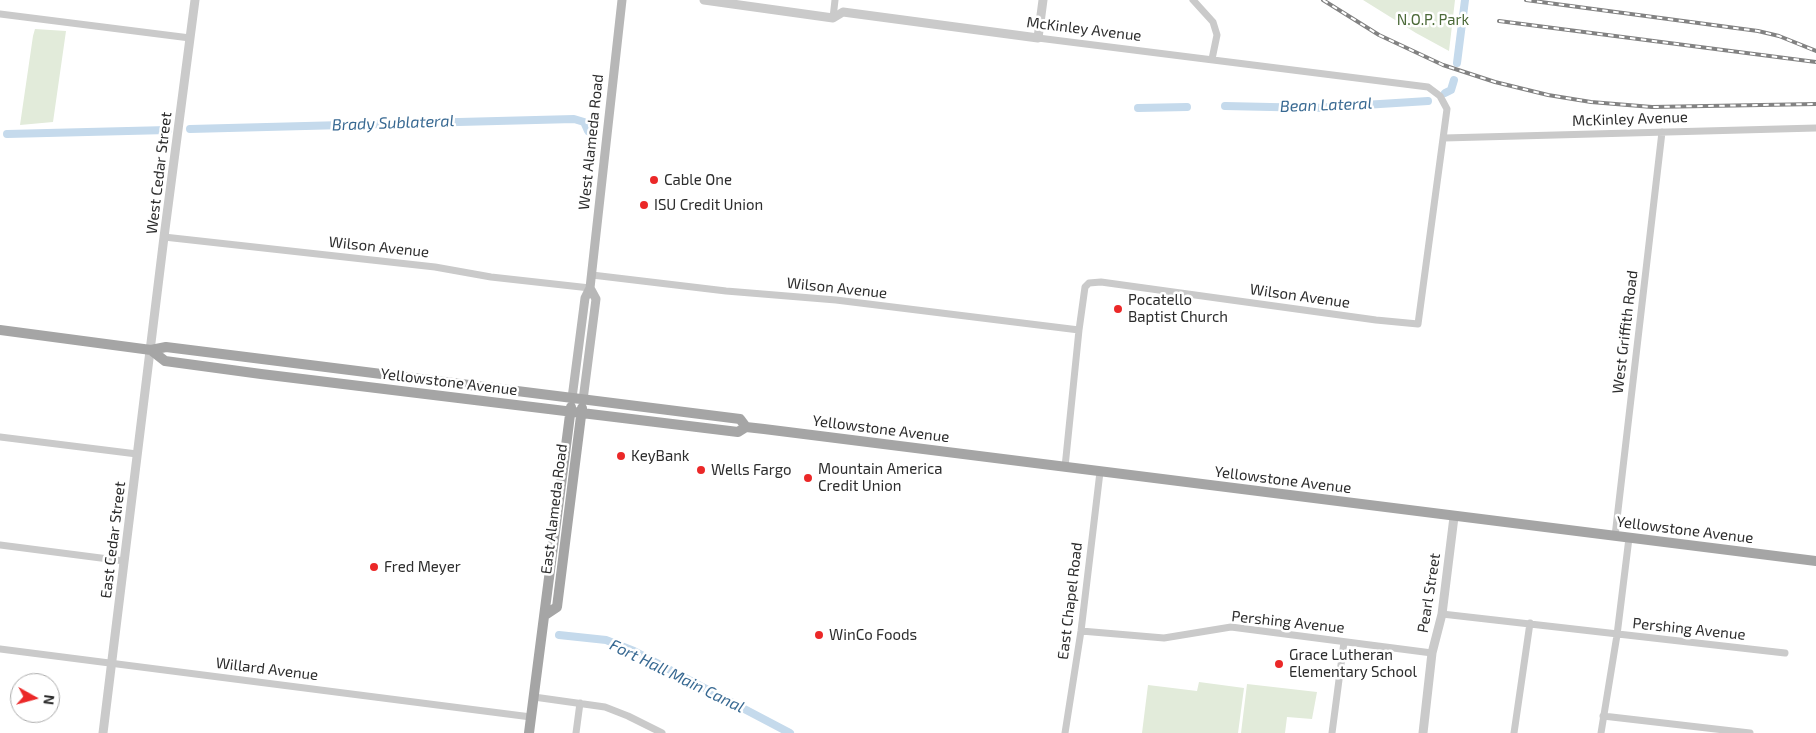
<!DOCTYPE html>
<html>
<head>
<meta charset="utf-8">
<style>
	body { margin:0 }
	#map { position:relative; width:1816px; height:733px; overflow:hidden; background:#fff; font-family:"Exo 2",sans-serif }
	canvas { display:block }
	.north { position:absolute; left:10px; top:673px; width:50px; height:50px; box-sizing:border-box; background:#fff; border:1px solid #ababab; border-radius:50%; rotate:97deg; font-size:14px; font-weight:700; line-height:20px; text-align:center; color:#2d2d2d }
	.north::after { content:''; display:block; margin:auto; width:18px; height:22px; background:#eb2828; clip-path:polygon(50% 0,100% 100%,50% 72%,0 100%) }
</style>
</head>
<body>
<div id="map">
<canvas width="1816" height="733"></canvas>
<div class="north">N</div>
</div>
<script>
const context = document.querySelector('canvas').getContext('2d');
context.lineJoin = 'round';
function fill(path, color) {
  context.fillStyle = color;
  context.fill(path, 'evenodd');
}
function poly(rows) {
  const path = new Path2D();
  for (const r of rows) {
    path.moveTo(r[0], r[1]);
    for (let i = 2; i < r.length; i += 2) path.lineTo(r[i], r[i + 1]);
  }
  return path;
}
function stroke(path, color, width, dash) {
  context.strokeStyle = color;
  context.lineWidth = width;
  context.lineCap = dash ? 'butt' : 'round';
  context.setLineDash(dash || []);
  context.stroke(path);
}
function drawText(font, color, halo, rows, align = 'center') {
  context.font = font + ' "Exo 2",sans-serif';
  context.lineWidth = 5;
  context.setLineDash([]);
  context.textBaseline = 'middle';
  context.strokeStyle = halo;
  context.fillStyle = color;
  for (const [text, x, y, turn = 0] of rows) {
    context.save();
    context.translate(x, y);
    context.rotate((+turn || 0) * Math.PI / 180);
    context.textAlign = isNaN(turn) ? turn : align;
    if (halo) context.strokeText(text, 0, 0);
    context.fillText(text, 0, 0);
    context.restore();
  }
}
const green = poly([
	[1363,0,1455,0,1449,51,1416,33],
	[35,29,66,31,53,122,20,125,33,36],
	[1199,682,1244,688,1238,733,1142,733,1148,685,1197,691],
	[1247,684,1317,692,1312,719,1287,717,1285,733,1241,733]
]);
const canal = poly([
	[1457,63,1465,0],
	[1445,93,1451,90,1454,80],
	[1225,106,1316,108,1428,101],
	[1138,108,1187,107],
	[190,129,574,119,584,122,588,131],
	[7,134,168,130],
	[559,635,606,640,634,651,790,733]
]);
const minor = poly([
	[1193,0,1213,22,1217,35,1212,59],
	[0,14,190,38],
	[833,18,835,0],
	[1038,38,1428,87,1440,96,1447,109,1418,324,1376,320,1101,282,1089,283,1085,287,1079,330,1065,467],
	[1444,138,1816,128],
	[164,237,435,267,491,277,590,288],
	[592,275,726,291,836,300,1079,330],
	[0,437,137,454],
	[1615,536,1662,132],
	[0,545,124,561],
	[1442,614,1785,653],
	[1081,631,1164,638,1231,627,1432,653],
	[0,649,531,717],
	[534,697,605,707,628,716,662,733],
	[1603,716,1750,733],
	[576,733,580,703],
	[1065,733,1081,631,1100,472],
	[1332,733,1344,642],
	[1514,733,1530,623],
	[1601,733,1617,635,1629,538]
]);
const tertiary = poly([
	[704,0,833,18,843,12,1038,38,1043,0],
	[103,733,164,237,195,0],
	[1423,733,1432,653,1442,614,1454,517]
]);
const secondary = poly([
	[572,398,585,298,590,288,622,0],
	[583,400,596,299,590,288]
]);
const primary = poly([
	[0,330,151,350,166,347,262,359,740,419,746,427],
	[151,350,165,361,261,374,738,432,746,427,764,429,1816,561],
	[545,615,557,607,582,408],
	[529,733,571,407]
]);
const rail = poly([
	[1323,0,1379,35,1443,65,1495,82,1548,95,1591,102,1652,107,1816,104],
	[1526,0,1758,31,1779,36,1816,51],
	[1499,21,1816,62]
]);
const markers = [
	[654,180,5,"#eb2828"],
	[644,205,5,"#eb2828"],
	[1118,309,5,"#eb2828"],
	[621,456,5,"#eb2828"],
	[701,470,5,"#eb2828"],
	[808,478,5,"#eb2828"],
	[374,567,5,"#eb2828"],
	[819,635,5,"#eb2828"],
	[1279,664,5,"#eb2828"]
];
const parkNames = [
	["N.O.P. Park",1433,20]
];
const streetNames = [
	["McKinley Avenue",1084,29,7],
	["McKinley Avenue",1630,119,-2],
	["West Alameda Road",591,142,-84],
	["West Cedar Street",159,173,-83],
	["Wilson Avenue",379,247,6],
	["Wilson Avenue",837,288,6],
	["Wilson Avenue",1300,296,8],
	["West Griffith Road",1625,332,-83],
	["Yellowstone Avenue",449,382,7],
	["Yellowstone Avenue",881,429,7],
	["Yellowstone Avenue",1283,480,7],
	["East Alameda Road",554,509,-83],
	["Yellowstone Avenue",1685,530,7],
	["East Cedar Street",113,540,-83],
	["Pearl Street",1429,593,-81],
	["East Chapel Road",1070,601,-83],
	["Pershing Avenue",1288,622,6],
	["Pershing Avenue",1689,629,6],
	["Willard Avenue",267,669,7]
];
const poiNames = [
	["Cable One",664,180],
	["ISU Credit Union",654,205],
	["Pocatello",1128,300],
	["Baptist Church",1128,317],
	["KeyBank",631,456],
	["Mountain America",818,469],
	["Credit Union",818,486],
	["Wells Fargo",711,470],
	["Fred Meyer",384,567],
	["WinCo Foods",829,635],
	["Grace Lutheran",1289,655],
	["Elementary School",1289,672]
];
const waterNames = [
	["Bean Lateral",1326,105,-2],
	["Brady Sublateral",393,123,-2],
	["Fort Hall Main Canal",677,676,26]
];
fill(green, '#e2ebda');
stroke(canal, '#c5daec', 8);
stroke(minor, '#cacaca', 7);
stroke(tertiary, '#cacaca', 9);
stroke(secondary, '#b7b7b7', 9);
stroke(primary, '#a5a5a5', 10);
stroke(rail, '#828282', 4);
stroke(rail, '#fff', 2, [5.5]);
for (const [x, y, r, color] of markers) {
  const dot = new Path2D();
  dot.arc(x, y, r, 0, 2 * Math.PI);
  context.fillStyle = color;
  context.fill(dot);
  stroke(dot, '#fff', 2);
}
drawText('15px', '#4c6a39', '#fff', parkNames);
drawText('15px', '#2d2d2d', '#fff', streetNames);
drawText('15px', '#2d2d2d', '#fff', poiNames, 'left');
drawText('italic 16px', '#386992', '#fff', waterNames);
</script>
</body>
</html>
